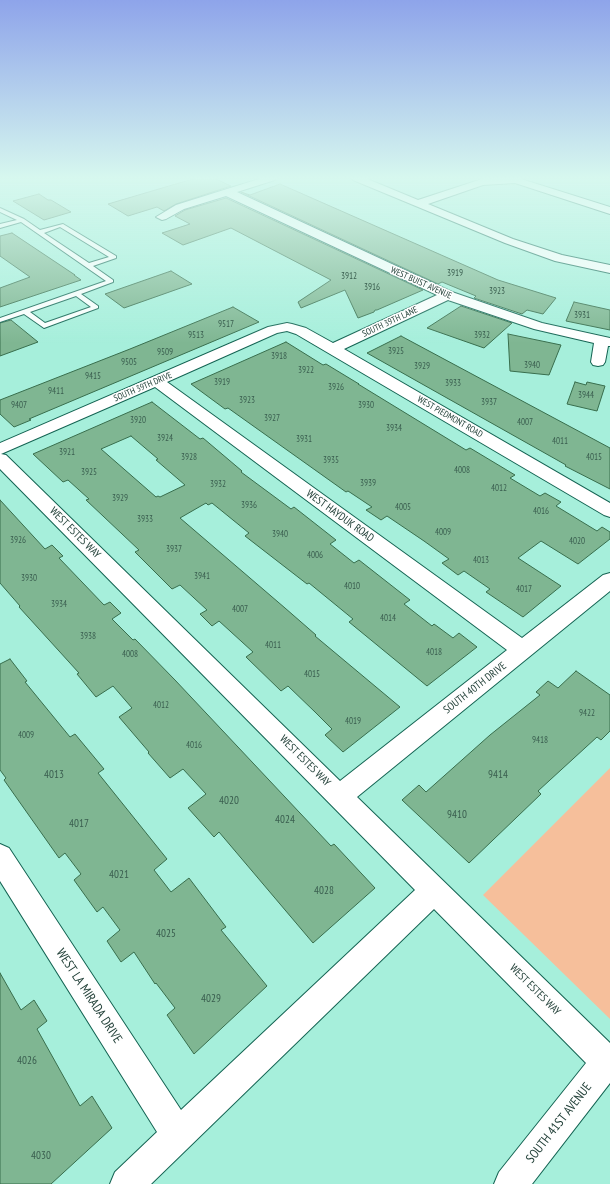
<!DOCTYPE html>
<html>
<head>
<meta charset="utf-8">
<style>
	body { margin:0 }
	canvas { display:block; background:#a6efdb }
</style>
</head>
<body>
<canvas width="610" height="1184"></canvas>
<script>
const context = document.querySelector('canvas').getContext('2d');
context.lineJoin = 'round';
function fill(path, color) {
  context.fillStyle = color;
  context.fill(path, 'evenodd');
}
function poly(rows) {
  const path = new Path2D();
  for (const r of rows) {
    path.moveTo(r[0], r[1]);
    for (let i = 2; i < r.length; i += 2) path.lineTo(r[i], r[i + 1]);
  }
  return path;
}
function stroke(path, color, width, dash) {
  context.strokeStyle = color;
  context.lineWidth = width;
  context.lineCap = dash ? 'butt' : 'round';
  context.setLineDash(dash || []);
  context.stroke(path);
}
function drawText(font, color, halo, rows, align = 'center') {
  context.font = font + ' "PT Sans Narrow",sans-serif';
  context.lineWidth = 3;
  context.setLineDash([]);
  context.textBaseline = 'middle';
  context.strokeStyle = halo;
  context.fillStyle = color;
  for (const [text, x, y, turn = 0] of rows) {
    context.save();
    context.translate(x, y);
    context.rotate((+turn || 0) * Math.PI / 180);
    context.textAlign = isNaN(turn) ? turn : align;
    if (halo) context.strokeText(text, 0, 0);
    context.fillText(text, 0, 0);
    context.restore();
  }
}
const green = poly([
	[610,768,610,1019,483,895]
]);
const building = poly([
	[196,178,214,178,231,186,176,204,164,211,157,207,128,216,108,204,196,178],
	[280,184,498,280,556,298,543,314,527,310,522,314,474,298,476,296,442,282,438,284,241,192,250,195,280,184],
	[39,194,48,200,51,200,71,212,44,220,13,201,39,194],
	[226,198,423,290,377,310,375,310,374,312,358,318,345,290,301,308,298,302,331,280,231,228,183,245,162,233,190,224,175,216,185,210,226,198],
	[12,233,75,275,74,275,81,280,0,307,0,288,30,277,0,256,0,236,12,233],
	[171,271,192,284,124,308,105,294,171,271],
	[574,302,610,310,610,330,566,321,574,302],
	[461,306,512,323,484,348,427,328,461,306],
	[233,307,259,322,29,419,31,420,14,427,0,414,0,400,130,349,233,307],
	[11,320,38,342,0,356,0,323,11,320],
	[508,334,561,345,549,375,510,371,508,334],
	[401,336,610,448,610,489,565,466,566,465,367,353,401,336],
	[286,342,323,365,326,364,359,384,358,384,466,450,470,448,515,475,510,478,540,496,545,493,561,502,556,506,597,531,602,527,610,532,610,539,578,564,541,541,518,558,561,586,523,617,486,592,490,589,464,571,458,575,442,563,449,559,424,541,387,516,381,520,366,510,372,507,348,491,346,492,228,408,225,409,191,384,286,342],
	[575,382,586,385,587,382,605,386,597,411,567,404,575,382],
	[152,402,200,439,203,438,242,471,241,472,291,509,294,507,336,540,330,544,354,563,359,560,410,600,404,604,432,626,434,624,453,638,459,633,477,647,427,686,349,622,353,619,309,583,307,584,245,536,249,533,212,503,208,505,206,503,180,518,285,608,316,635,315,636,400,707,343,752,325,735,332,729,315,712,288,686,281,691,246,657,253,652,219,621,212,626,200,614,207,610,180,585,172,589,135,552,139,550,86,500,89,499,68,480,63,482,33,454,152,402],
	[131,436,158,459,156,460,185,485,160,497,158,496,156,497,101,449,131,436],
	[0,500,45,549,52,545,63,556,59,558,104,605,110,602,121,613,112,619,133,640,135,639,175,680,331,846,334,844,375,888,313,943,219,832,214,837,188,808,206,794,183,769,170,778,148,753,149,752,119,717,132,708,113,686,96,697,77,674,79,673,19,607,20,606,0,583,0,500],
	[10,659,27,681,25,682,70,737,75,734,104,769,98,773,167,859,154,870,171,892,189,878,226,927,221,930,267,986,194,1054,167,1015,175,1008,156,983,155,984,134,952,121,962,107,941,120,930,103,907,97,912,74,880,81,874,65,853,59,858,4,780,6,778,0,770,0,664,10,659],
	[576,671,610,695,610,731,601,740,597,737,538,791,541,794,469,863,402,800,419,785,426,792,490,735,540,695,536,692,548,681,558,688,576,671],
	[0,973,21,1010,34,1000,47,1021,37,1029,80,1106,92,1096,112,1128,51,1184,0,1184,0,973]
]);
const lane = poly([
	[0,208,24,219,40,230,63,224,116,256,116,258,93,266,113,280,113,282,81,294,98,306,98,308,44,328,24,314,0,322,0,318,106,281,21,222,0,228,0,224,17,220,0,212,0,208],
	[60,227,109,257,89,263,44,233,60,227],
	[76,296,91,307,45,323,30,312,76,296]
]);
const street = poly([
	[262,178,276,178,275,180,237,192,452,292,542,323,610,338,610,346,608,346,605,362,603,365,598,366,593,365,591,362,594,343,534,329,448,300,344,349,610,503,610,517,604,515,296,334,287,331,277,333,167,382,522,638,603,575,610,573,610,591,357,797,610,1043,610,1083,532,1184,494,1184,499,1172,586,1063,434,909,151,1184,110,1184,115,1172,157,1132,0,881,0,844,9,848,181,1110,415,890,0,469,0,443,268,327,287,323,292,324,306,328,333,343,437,295,226,196,184,209,166,219,162,220,156,217,176,205,262,178],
	[155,387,507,650,340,781,6,455,1,454,155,387],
	[352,178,365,178,418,200,482,179,518,178,610,207,610,214,515,183,483,185,428,204,513,239,562,255,610,265,610,273,555,261,505,243,353,180,352,178]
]);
const numberNames = [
	["3919",455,273],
	["3912",349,276],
	["3916",372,287],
	["3923",497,291],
	["3931",582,315],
	["9517",226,324],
	["9513",196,335],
	["3932",482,335],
	["3925",396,351],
	["9509",165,352],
	["3918",279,356],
	["9505",129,362],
	["3940",532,365],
	["3929",422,366],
	["3922",306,370],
	["9415",93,376],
	["3919",222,382],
	["3933",453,383],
	["3926",336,387],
	["9411",56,391],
	["3944",586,395],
	["3923",247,400],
	["3937",489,402],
	["9407",19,405],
	["3930",366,405],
	["3927",272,418],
	["3920",138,420],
	["4007",525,422],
	["3934",394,428],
	["3924",165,438],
	["3931",304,439],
	["4011",560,441],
	["3921",67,452],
	["3928",189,457],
	["4015",594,457],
	["3935",331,460],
	["4008",462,470],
	["3925",89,472],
	["3939",368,483],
	["3932",218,484],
	["4012",499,488],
	["3929",120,498],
	["3936",249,505],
	["4005",403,507],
	["4016",541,511],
	["3933",145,519],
	["4009",443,532],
	["3940",280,534],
	["3926",18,540],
	["4020",577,541],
	["3937",174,549],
	["4006",315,555],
	["4013",481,560],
	["3941",202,576],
	["3930",29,578],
	["4010",352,586],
	["4017",524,589],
	["3934",59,604],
	["4007",240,609],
	["4014",388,618],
	["3938",88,636],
	["4011",273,645],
	["4018",434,652],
	["4008",130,654],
	["4015",312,674],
	["4012",161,705],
	["9422",587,713],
	["4019",353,721],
	["4009",26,735],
	["9418",540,740],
	["4016",194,745]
];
const farStreetnames = [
	["WEST BUIST AVENUE",421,283,24],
	["SOUTH 39TH LANE",390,322,-25],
	["SOUTH 39TH DRIVE",143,387,-23],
	["WEST PIEDMONT ROAD",450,417,30]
];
const streetNames = [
	["WEST HAYDUK ROAD",340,516,36],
	["WEST ESTES WAY",75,533,45],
	["SOUTH 40TH DRIVE",475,688,-38],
	["WEST ESTES WAY",305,761,45],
	["WEST ESTES WAY",535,990,45]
];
const nearNumbernames = [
	["4013",54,775],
	["9414",498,775],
	["4020",229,801],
	["9410",457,815],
	["4024",285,820],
	["4017",79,824],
	["4021",119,875],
	["4028",324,891],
	["4025",166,934],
	["4029",211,999],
	["4026",27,1061],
	["4030",41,1156]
];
const nearStreetnames = [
	["WEST LA MIRADA DRIVE",89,996,57],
	["SOUTH 41ST AVENUE",559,1123,-52]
];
fill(green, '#f6bf9b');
fill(building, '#7fb692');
stroke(building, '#386e4d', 1);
stroke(lane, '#146453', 2);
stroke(street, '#146453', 2);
fill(lane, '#fff');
fill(street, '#fff');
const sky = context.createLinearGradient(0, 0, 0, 343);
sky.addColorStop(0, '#8ea4ea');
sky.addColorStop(0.52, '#d7f8ef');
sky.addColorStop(1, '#d7f8ef00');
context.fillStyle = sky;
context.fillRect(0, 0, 610, 343);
drawText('9px', '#3a5e4f', null, numberNames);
drawText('9px', '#234139', '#fefefe', farStreetnames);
drawText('11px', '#234139', '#fefefe', streetNames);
drawText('11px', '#3a5e4f', null, nearNumbernames);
drawText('13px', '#234139', '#fefefe', nearStreetnames);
</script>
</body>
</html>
